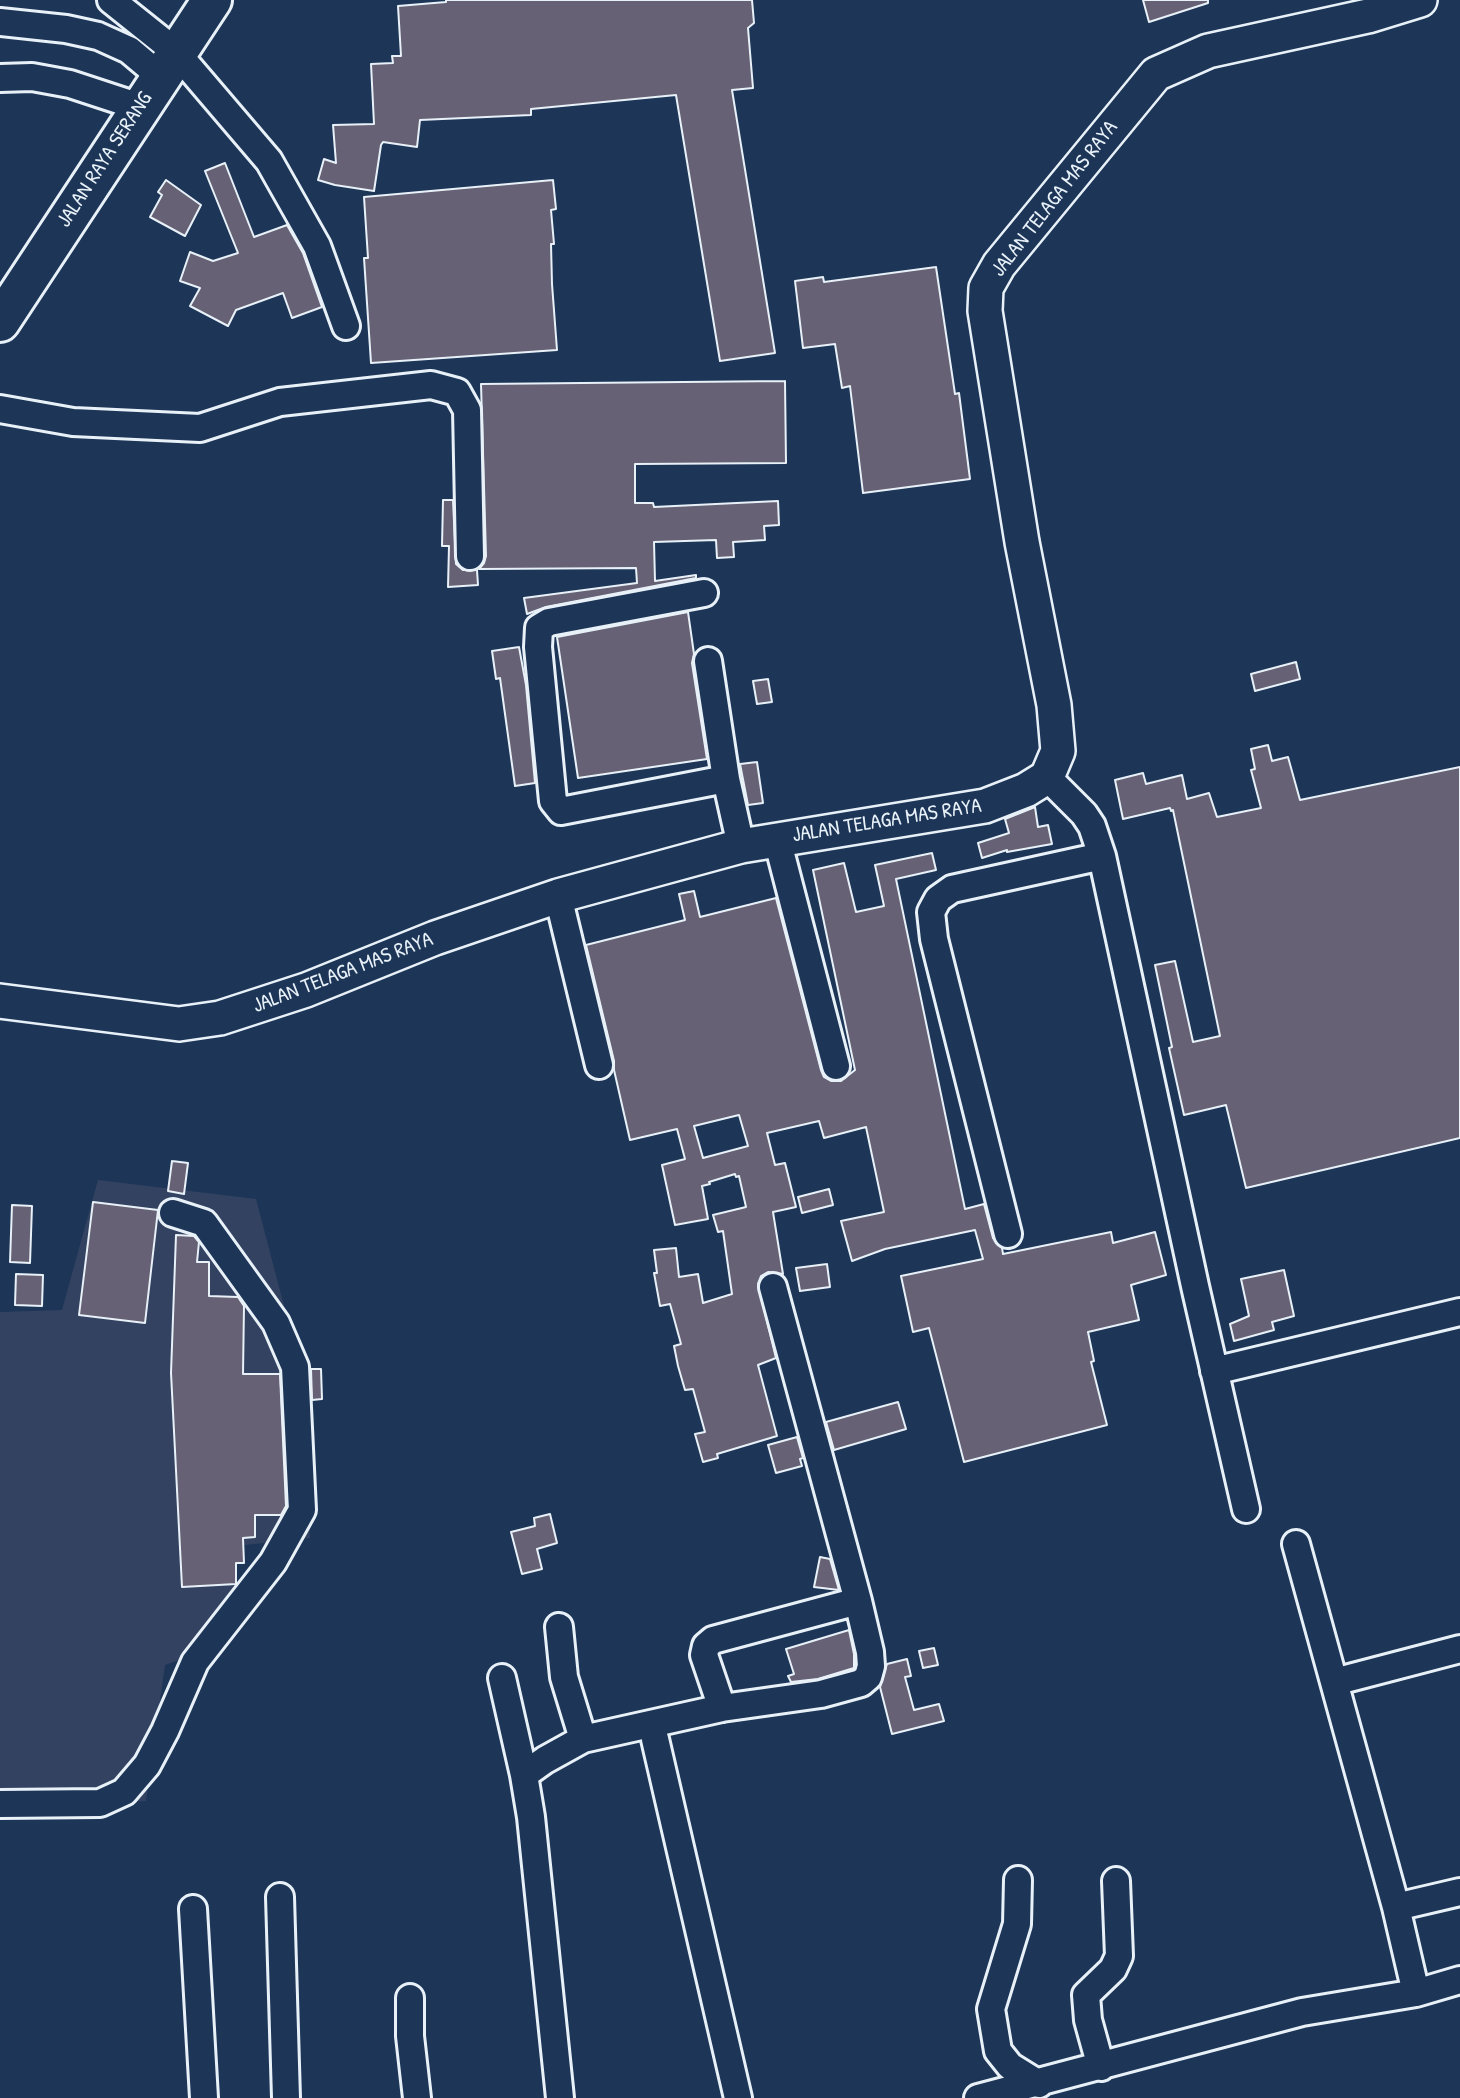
<!DOCTYPE html>
<html>
<head>
<meta charset="utf-8">
<style>
	body { margin:0 }
	canvas { display:block; background:#1d3557 }
</style>
</head>
<body>
<canvas width="1460" height="2098"></canvas>
<script>
const context = document.querySelector('canvas').getContext('2d');
context.lineJoin = 'round';
function fill(path, color) {
  context.fillStyle = color;
  context.fill(path, 'evenodd');
}
function poly(rows) {
  const path = new Path2D();
  for (const r of rows) {
    path.moveTo(r[0], r[1]);
    for (let i = 2; i < r.length; i += 2) path.lineTo(r[i], r[i + 1]);
  }
  return path;
}
function stroke(path, color, width, dash) {
  context.strokeStyle = color;
  context.lineWidth = width;
  context.lineCap = dash ? 'butt' : 'round';
  context.setLineDash(dash || []);
  context.stroke(path);
}
function drawText(font, color, halo, rows, align = 'center') {
  context.font = font + ' "Patrick Hand",sans-serif';
  context.lineWidth = 6;
  context.setLineDash([]);
  context.textBaseline = 'middle';
  context.strokeStyle = halo;
  context.fillStyle = color;
  for (const [text, x, y, turn = 0] of rows) {
    context.save();
    context.translate(x, y);
    context.rotate((+turn || 0) * Math.PI / 180);
    context.textAlign = isNaN(turn) ? turn : align;
    if (halo) context.strokeText(text, 0, 0);
    context.fillText(text, 0, 0);
    context.restore();
  }
}
const built = poly([
	[98,1180,256,1199,300,1367,310,1538,236,1546,228,1643,165,1665,146,1801,0,1806,0,1312,62,1310]
]);
const building = poly([
	[446,0,752,0,754,23,748,28,753,88,732,90,775,353,720,361,676,95,531,109,531,115,420,120,417,147,383,142,381,145,374,191,335,185,318,180,324,159,336,163,333,125,374,124,371,64,393,63,392,56,401,56,398,6,446,2,446,0],
	[1143,0,1208,0,1208,3,1149,22,1143,0],
	[225,163,254,237,287,225,303,253,322,307,292,318,283,293,236,310,228,326,190,306,200,288,180,281,190,252,213,261,238,253,205,171,225,163],
	[166,180,201,205,185,236,150,217,162,195,158,192,166,180],
	[553,180,556,209,551,210,554,244,551,244,552,284,557,350,371,363,364,258,368,258,364,197,553,180],
	[936,267,955,394,959,393,970,479,863,493,850,386,842,388,835,344,803,348,795,281,823,277,824,282,936,267],
	[785,381,786,463,635,464,635,503,653,503,654,507,778,501,779,525,764,526,765,540,733,542,734,557,717,558,716,540,654,542,655,581,696,575,696,578,546,607,527,614,524,598,637,583,636,568,479,569,484,563,486,556,481,384,785,381],
	[443,500,453,500,456,564,463,570,477,570,478,585,448,587,449,546,442,546,443,500],
	[688,612,694,654,692,663,707,759,578,778,557,637,688,612],
	[519,647,526,685,535,783,515,786,500,678,496,679,492,651,519,647],
	[1296,662,1300,679,1255,691,1251,674,1296,662],
	[768,679,772,702,757,704,753,681,768,679],
	[1268,745,1272,761,1288,757,1300,800,1460,767,1460,1138,1246,1188,1226,1105,1184,1115,1169,1048,1172,1047,1155,965,1175,961,1193,1042,1220,1036,1173,810,1171,811,1170,808,1123,819,1115,780,1143,773,1146,784,1182,775,1187,799,1209,793,1217,817,1261,808,1251,770,1255,769,1251,749,1268,745],
	[757,762,763,803,748,805,740,764,757,762],
	[1035,807,1038,827,1048,825,1052,844,1007,852,1007,850,982,858,978,843,1009,833,1005,819,1035,807],
	[932,853,936,870,896,879,965,1209,984,1204,993,1238,1002,1248,1003,1254,1111,1232,1113,1243,1155,1232,1166,1275,1131,1285,1139,1320,1088,1332,1094,1361,1091,1362,1107,1425,964,1462,929,1328,913,1332,901,1276,983,1259,975,1230,885,1249,852,1261,841,1221,884,1212,866,1127,824,1138,819,1121,767,1133,775,1165,785,1163,796,1207,773,1212,783,1274,768,1272,761,1276,758,1284,776,1358,758,1365,777,1436,717,1454,718,1458,703,1462,695,1434,705,1432,693,1389,685,1390,678,1366,674,1346,681,1344,670,1304,660,1306,654,1273,657,1273,654,1250,676,1248,679,1277,698,1274,703,1303,732,1294,723,1231,718,1232,713,1215,746,1207,739,1176,736,1177,735,1174,709,1182,710,1184,702,1186,708,1219,675,1225,662,1165,685,1159,677,1129,630,1140,614,1070,614,1061,586,945,685,920,679,894,694,891,700,917,776,898,821,1070,824,1077,831,1081,841,1081,855,1070,813,870,844,863,856,912,884,906,875,865,932,853],
	[739,1115,748,1146,703,1158,694,1126,739,1115],
	[172,1161,188,1163,184,1194,168,1191,172,1161],
	[829,1189,833,1205,802,1213,798,1197,829,1189],
	[93,1202,158,1210,145,1323,79,1315,93,1202],
	[12,1205,32,1206,30,1263,10,1262,12,1205],
	[176,1235,194,1236,199,1242,197,1262,209,1262,209,1296,238,1297,244,1306,243,1374,280,1374,286,1506,281,1515,255,1515,255,1537,243,1538,244,1563,236,1563,236,1584,182,1587,171,1373,176,1235],
	[827,1264,830,1287,800,1291,796,1268,827,1264],
	[1284,1270,1294,1316,1272,1322,1274,1330,1234,1341,1230,1324,1249,1316,1241,1279,1284,1270],
	[16,1274,43,1275,42,1306,15,1305,16,1274],
	[311,1369,321,1369,322,1399,312,1400,311,1369],
	[898,1402,906,1429,834,1450,826,1422,898,1402],
	[797,1437,803,1458,800,1459,802,1466,776,1473,768,1445,797,1437],
	[550,1514,557,1543,537,1549,542,1569,522,1574,511,1532,535,1526,534,1518,550,1514],
	[820,1557,830,1559,839,1590,814,1587,820,1557],
	[849,1630,854,1654,854,1668,818,1679,791,1682,788,1676,794,1674,786,1649,849,1630],
	[934,1648,938,1665,923,1668,919,1651,934,1648],
	[907,1659,911,1676,905,1677,914,1710,939,1704,944,1721,892,1734,880,1687,887,1664,907,1659]
]);
const minor = poly([
	[111,0,176,52,269,161,317,246,346,326],
	[0,22,66,29,98,36,129,50,160,76],
	[0,78,32,77,70,84,140,107],
	[0,409,73,422,200,428,280,402,431,385,457,392,467,410,470,556],
	[704,593,549,622,539,628,538,647,553,801,561,811,726,779],
	[708,661,726,779,741,846],
	[1047,777,1084,814,1092,826,1102,856,1195,1286,1246,1509],
	[777,839,836,1066],
	[558,896,599,1065],
	[1008,1234,934,939,931,912,938,899,952,889,1102,856],
	[1214,1371,1460,1312],
	[1296,1544,1396,1907,1416,1993],
	[559,1627,564,1677,583,1739],
	[502,1678,524,1775,531,1817,560,2098],
	[1334,1682,1460,1649],
	[722,1708,704,1655,706,1646,713,1640,858,1601],
	[655,1739,738,2098],
	[524,1775,545,1760,583,1739,722,1708,821,1694,861,1683,868,1677,871,1666,870,1652,858,1601,773,1287],
	[0,1804,100,1803,124,1792,147,1765,165,1731,195,1662,273,1562,302,1510,295,1367,276,1323,204,1223,173,1213],
	[1018,1880,1017,1924,991,2009,998,2051,1010,2066,1039,2084],
	[280,1897,286,2098],
	[1396,1907,1460,1892],
	[193,1909,204,2098],
	[410,1998,410,2036,417,2098],
	[1101,2067,1088,2020,1086,1995,1113,1969,1119,1956,1116,1881],
	[978,2098,1302,2012,1416,1993,1460,1980]
]);
const major = poly([
	[0,1001,179,1024,220,1018,306,990,435,938,558,896,741,846,985,806,1026,790,1047,777,1058,751,1054,705,1022,542,985,311,986,288,999,265,1156,74,1208,51,1368,16,1420,0]
]);
const highway = poly([
	[0,322,212,0]
]);
const streetNames = [
	["JALAN RAYA SERANG",105,160,-57],
	["JALAN TELAGA MAS RAYA",1055,199,-52],
	["JALAN TELAGA MAS RAYA",887,821,-9],
	["JALAN TELAGA MAS RAYA",343,973,-21]
];
fill(built, '#334260');
fill(building, '#666175');
stroke(building, '#e8f1f8', 2);
stroke(minor, '#e8f1f8', 32);
stroke(major, '#e8f1f8', 38);
stroke(highway, '#e8f1f8', 44);
stroke(minor, '#1d3557', 26);
stroke(major, '#1d3557', 33);
stroke(highway, '#1d3557', 38);
drawText('21px', '#e8f1f8', '#1d3557', streetNames);
</script>
</body>
</html>
